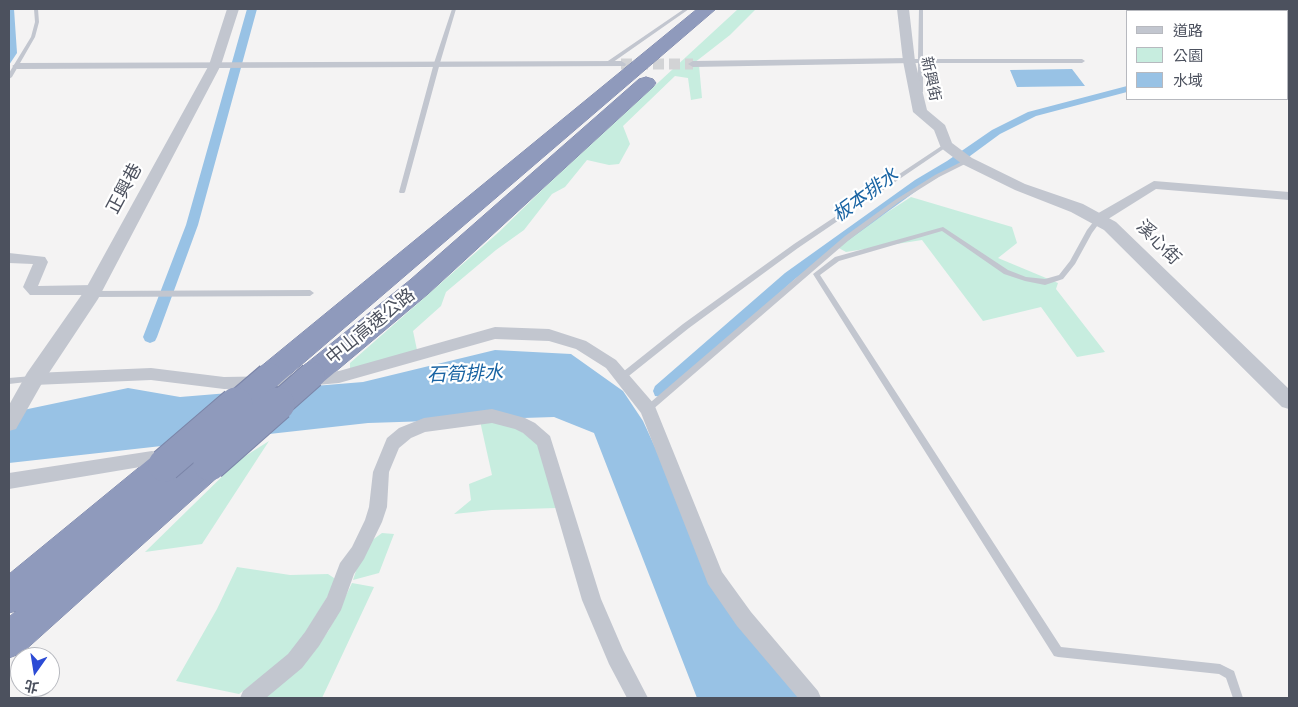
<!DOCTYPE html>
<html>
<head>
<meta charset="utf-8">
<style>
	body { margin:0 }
	#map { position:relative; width:1298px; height:707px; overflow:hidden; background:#f4f3f3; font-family:"Varela Round","Noto Sans TC",sans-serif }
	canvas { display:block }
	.frame { position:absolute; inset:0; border:10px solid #4c515e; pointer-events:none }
	.legend { position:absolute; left:1126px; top:10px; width:162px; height:90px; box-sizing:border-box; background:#fff; border:1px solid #b7b9bf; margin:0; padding:6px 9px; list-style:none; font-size:15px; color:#4c515e }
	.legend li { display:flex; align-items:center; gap:10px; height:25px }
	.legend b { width:25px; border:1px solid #b7b9bf }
	.north { position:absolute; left:10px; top:647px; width:50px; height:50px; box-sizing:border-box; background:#fff; border:1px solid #b7b9bf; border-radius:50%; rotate:193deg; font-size:14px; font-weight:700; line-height:20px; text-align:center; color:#4c515e }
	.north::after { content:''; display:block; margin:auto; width:18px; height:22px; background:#2c4bd5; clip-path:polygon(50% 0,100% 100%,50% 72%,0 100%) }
</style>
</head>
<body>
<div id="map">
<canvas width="1298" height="707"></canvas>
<div class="frame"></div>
<ul class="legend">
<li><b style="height:6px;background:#c2c6cf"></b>道路</li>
<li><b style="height:14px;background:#c7eddf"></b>公園</li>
<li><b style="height:14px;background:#98c2e5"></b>水域</li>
</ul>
<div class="north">北</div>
</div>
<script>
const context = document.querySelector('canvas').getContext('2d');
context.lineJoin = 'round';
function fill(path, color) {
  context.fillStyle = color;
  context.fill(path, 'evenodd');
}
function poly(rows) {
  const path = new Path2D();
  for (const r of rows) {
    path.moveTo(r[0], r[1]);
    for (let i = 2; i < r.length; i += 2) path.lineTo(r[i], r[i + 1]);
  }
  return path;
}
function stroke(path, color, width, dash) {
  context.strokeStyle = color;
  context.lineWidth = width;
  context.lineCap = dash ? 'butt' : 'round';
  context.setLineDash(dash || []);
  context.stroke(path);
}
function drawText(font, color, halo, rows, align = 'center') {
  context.font = font + ' "Varela Round","Noto Sans TC",sans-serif';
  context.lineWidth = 4.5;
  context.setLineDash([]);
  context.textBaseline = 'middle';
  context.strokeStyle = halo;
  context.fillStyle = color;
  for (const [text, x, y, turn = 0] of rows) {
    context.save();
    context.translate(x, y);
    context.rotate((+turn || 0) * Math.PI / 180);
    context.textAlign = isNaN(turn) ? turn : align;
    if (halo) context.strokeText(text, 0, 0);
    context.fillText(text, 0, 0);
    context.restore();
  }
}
const green = poly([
	[738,9,756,9,730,35,694,63,699,65,702,98,691,100,688,78,675,76,623,126,630,144,619,164,609,165,587,160,565,187,552,194,524,230,496,250,446,292,441,306,413,331,417,350,350,370,350,363,499,232,545,187],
	[911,197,1012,227,1017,243,998,258,1058,283,1056,289,1105,352,1077,357,1041,307,983,321,922,240,846,252,835,246],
	[480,421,512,425,538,443,556,508,492,510,454,514,471,500,469,484,492,475],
	[269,441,202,544,145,552,239,460],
	[382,533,394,534,379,573,353,580,364,546],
	[237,567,290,575,328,574,334,578,335,584,292,655,239,694,176,681,217,609],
	[352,583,374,587,322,698,258,698,309,658,329,630]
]);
const water = poly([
	[9,9,14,9,17,53,9,65],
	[1072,69,1085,86,1017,87,1010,70],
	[495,350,571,354,623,391,643,421,722,593,809,698,697,698,594,433,554,417,368,423,9,463,9,413,128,388,180,397,363,382]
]);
const canal = poly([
	[247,9,257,9,198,225,157,337,155,341,150,343,145,341,143,337,186,225,247,9],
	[1287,74,1289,74,1289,80,1287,80,1287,74],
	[1127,86,1127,92,1036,116,1000,134,955,167,923,186,795,279,667,396,661,397,655,396,653,391,655,386,785,273,915,180,947,161,992,130,1028,112,1127,86]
]);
const minorTunnel = poly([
	[621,64,693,64]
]);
const service = poly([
	[34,9,38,9,39,22,35,37,12,77,9,79,9,73,31,37,35,22,34,9],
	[452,9,456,9,440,63,405,192,404,193,400,193,399,192,434,63,452,9],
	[684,9,689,9,609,65,605,65,605,63,684,9],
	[919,9,923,9,923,59,1082,59,1085,61,1082,63,923,63,923,92,918,93,918,63,909,63,906,61,909,59,918,59,919,9],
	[946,143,949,145,948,146,798,248,689,328,625,379,619,379,618,377,619,375,683,324,794,244,946,143],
	[967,159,970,161,969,162,939,177,899,202,849,240,651,411,648,412,645,411,644,409,645,407,845,236,895,200,935,175,967,159],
	[1098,216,1100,216,1103,218,1092,233,1075,264,1063,279,1045,285,1025,281,1004,274,942,231,839,261,820,275,1061,647,1220,664,1234,671,1243,698,1233,698,1226,678,1219,674,1058,657,1054,656,813,274,835,257,943,227,1008,270,1026,277,1045,279,1059,275,1070,261,1087,230,1098,216],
	[310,290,314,293,310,296,92,297,88,294,92,291,310,290],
	[32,376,35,377,36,379,35,381,9,384,9,378,32,376]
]);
const minor = poly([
	[909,58,914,61,913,63,693,67,688,64,693,61,909,58],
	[621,61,626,64,625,66,17,69,12,66,17,63,621,61],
	[1154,181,1289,192,1289,200,1156,189,1105,221,1095,221,1094,218,1095,215,1154,181],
	[9,253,45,257,48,262,38,286,94,285,99,286,101,290,99,294,94,295,30,295,23,287,33,264,9,263,9,253],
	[495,327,549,329,586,341,616,360,654,404,722,572,751,612,818,691,821,698,798,698,737,626,708,584,641,413,606,368,576,349,549,341,495,339,339,383,283,388,224,389,151,380,34,385,29,383,26,379,29,375,34,373,151,368,224,377,283,376,339,371,495,327],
	[492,409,525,418,535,423,550,436,601,599,623,650,648,698,627,698,609,664,582,600,537,445,523,433,515,429,492,423,425,432,411,438,399,448,389,472,387,507,382,522,364,559,354,574,341,610,319,646,302,668,266,698,240,698,243,691,288,654,305,632,327,597,340,563,352,547,365,520,369,507,373,472,387,438,399,428,424,418,492,409],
	[152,451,158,453,160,458,158,463,152,465,9,489,9,473,152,451]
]);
const tertiary = poly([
	[227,9,239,9,221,65,98,299,41,385,16,429,9,431,9,405,27,373,85,290,209,65,227,9],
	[897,9,909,9,915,61,927,110,945,125,952,143,972,158,1025,184,1083,204,1116,222,1289,389,1289,409,1282,407,1104,230,1071,212,1015,190,962,164,941,148,934,130,913,112,903,61,897,9]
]);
const motorway = poly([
	[697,9,716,9,279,384,269,387,259,384,255,376,259,368,697,9],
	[646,77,653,79,656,83,653,87,428,294,322,383,312,386,302,383,298,375,302,367,410,280,639,79,646,77],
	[210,450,221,454,225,464,221,474,22,653,9,658,9,617,16,611,9,613,9,574,154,455,165,451,176,455,180,465,176,474,199,454,210,450]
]);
const motorwayBridgeFar1 = poly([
	[234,406,269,376],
	[277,406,312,375]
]);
const motorwayBridge = poly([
	[210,464,278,404],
	[165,465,236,404]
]);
const farStreetnames = [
	["新興街",930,79,78]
];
const streetNames = [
	["正興巷",125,189,-62],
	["溪心街",1158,243,45],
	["中山高速公路",371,327,-39]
];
const waterNames = [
	["板本排水",866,196,-36],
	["石筍排水",465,375,-2]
];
fill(green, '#c7eddf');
fill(water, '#98c2e5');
fill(canal, '#98c2e5');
stroke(minorTunnel, '#d2d3d5', 11, [11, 5]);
stroke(motorway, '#7b85a8', 1);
fill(service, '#c2c6cf');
fill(minor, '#c2c6cf');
fill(tertiary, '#c2c6cf');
fill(motorway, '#8f9abc');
stroke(motorwayBridgeFar1, '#7b85a8', 28, []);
stroke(motorwayBridge, '#7b85a8', 35, []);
stroke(motorwayBridgeFar1, '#8f9abc', 26);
stroke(motorwayBridge, '#8f9abc', 33);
drawText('15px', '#4c515e', '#fff', farStreetnames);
drawText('18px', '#4c515e', '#fff', streetNames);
drawText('italic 19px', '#1a64a3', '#fff', waterNames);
</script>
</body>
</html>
